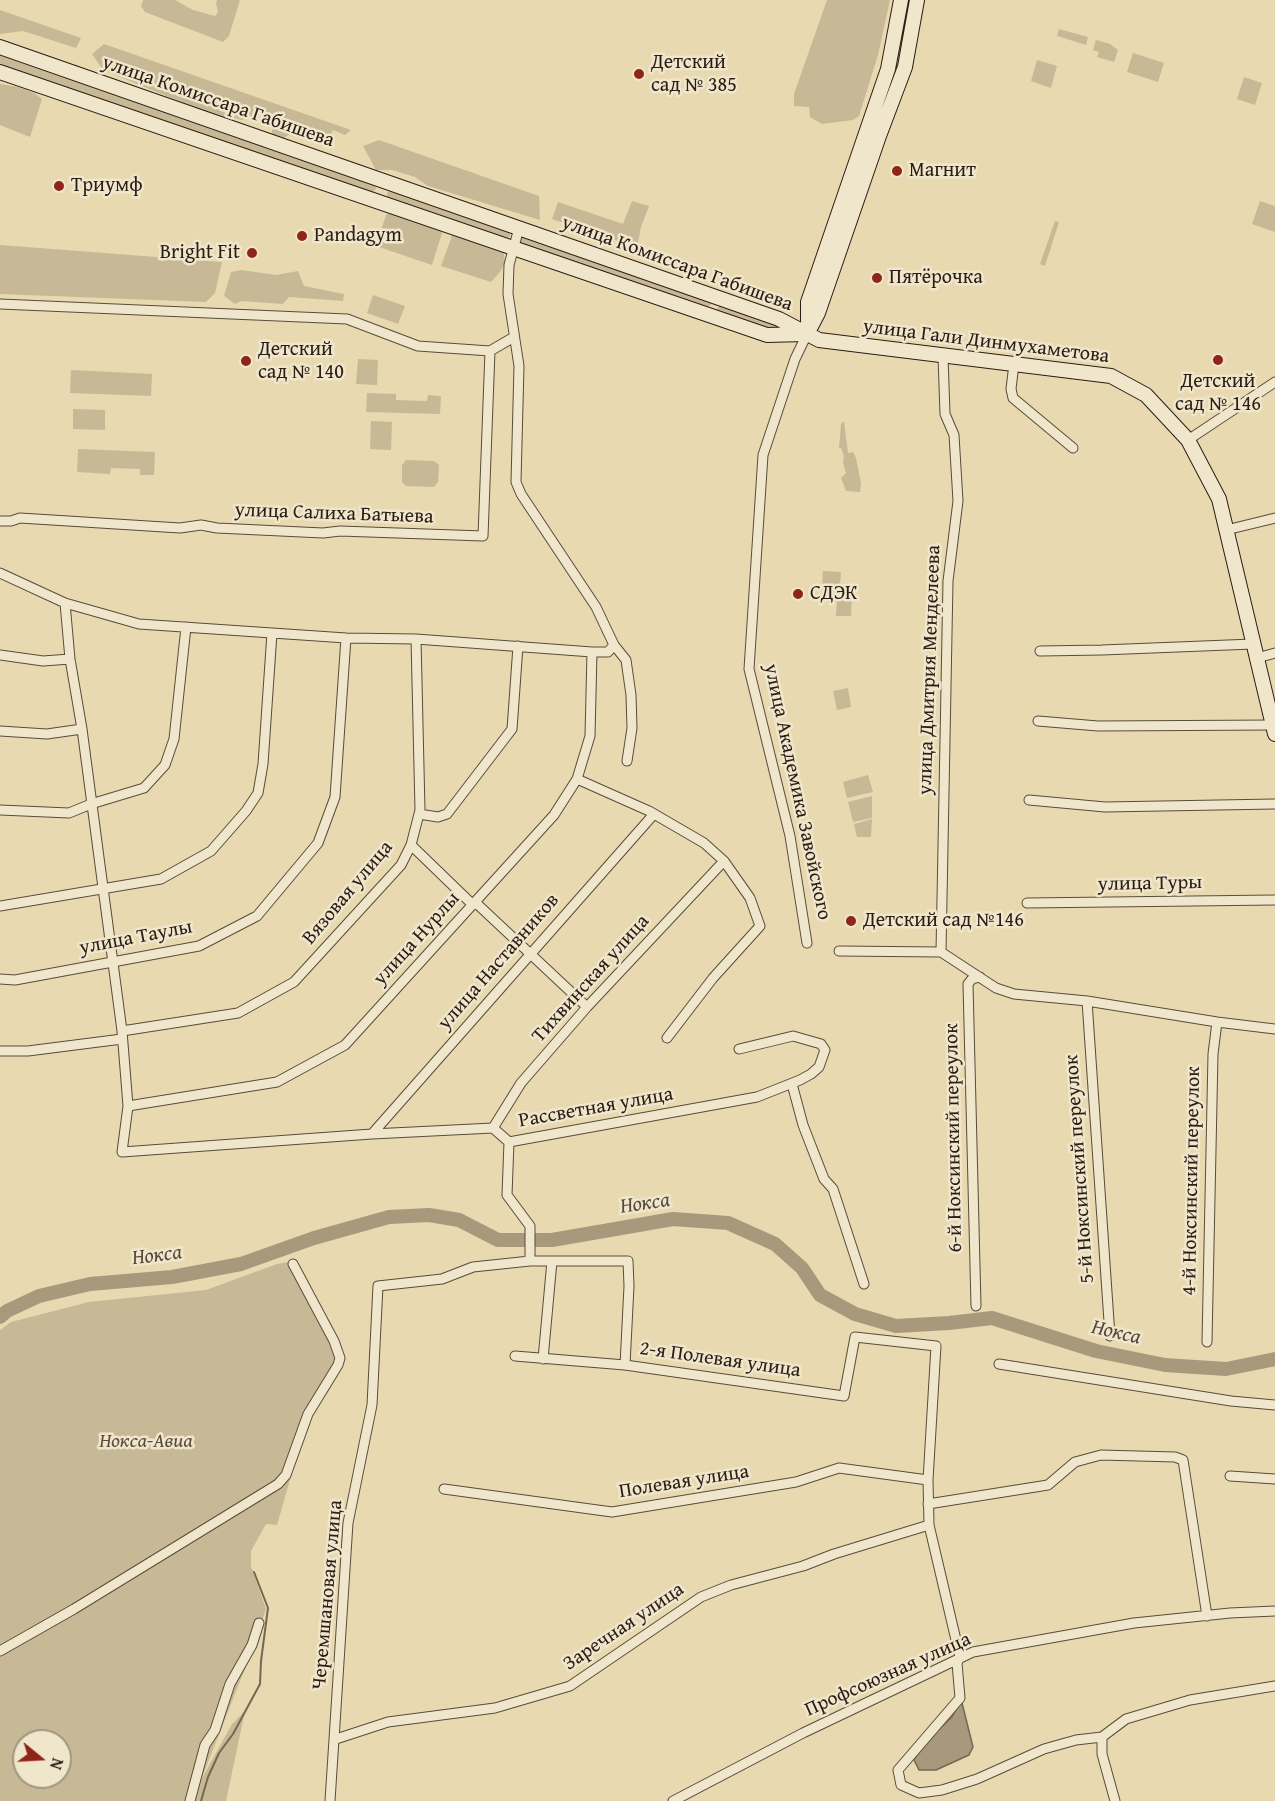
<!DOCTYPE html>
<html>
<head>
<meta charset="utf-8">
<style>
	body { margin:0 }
	#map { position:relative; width:1275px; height:1801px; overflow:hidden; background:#e8d9b1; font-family:"Gentium Book Plus",serif }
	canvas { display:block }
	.north { position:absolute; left:12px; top:1729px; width:60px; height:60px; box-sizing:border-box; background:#f0e6cc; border:2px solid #a19582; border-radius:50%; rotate:108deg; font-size:16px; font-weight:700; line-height:24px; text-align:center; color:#2b1c14 }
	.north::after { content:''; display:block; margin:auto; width:21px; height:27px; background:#8f2418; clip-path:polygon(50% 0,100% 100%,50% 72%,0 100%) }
</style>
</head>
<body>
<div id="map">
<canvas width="1275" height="1801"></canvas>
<div class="north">N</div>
</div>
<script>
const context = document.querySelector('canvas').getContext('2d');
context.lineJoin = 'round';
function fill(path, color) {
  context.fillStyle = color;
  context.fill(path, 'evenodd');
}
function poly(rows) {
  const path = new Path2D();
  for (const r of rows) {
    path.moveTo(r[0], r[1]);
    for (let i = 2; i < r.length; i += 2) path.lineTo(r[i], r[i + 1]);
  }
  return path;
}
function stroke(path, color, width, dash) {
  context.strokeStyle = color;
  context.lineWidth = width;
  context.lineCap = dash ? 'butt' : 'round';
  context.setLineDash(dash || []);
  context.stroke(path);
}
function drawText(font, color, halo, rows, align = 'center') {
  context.font = font + ' "Gentium Book Plus",serif';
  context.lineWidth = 5;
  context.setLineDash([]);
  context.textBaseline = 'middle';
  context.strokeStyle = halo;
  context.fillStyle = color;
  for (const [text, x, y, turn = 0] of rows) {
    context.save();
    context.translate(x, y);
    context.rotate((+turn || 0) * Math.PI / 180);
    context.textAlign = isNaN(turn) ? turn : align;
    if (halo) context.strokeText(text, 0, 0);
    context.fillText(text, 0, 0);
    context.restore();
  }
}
const green = poly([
	[143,0,175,0,193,10,215,16,218,12,216,3,217,0,240,0,229,36,223,42,145,12,141,6],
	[827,0,890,0,878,55,859,116,853,120,822,124,810,117,809,107,794,106,794,94],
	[0,10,81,38,76,48,23,31,0,34],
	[1059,29,1088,37,1086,45,1057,36],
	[1096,40,1110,44,1118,50,1114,62,1097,57,1099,52,1093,50],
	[104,44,351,130,345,135,333,130,329,138,297,129,281,140,271,135,276,116,269,112,242,120,228,116,220,118,103,70,92,54],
	[0,51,375,185,376,189,373,192,369,192,0,65],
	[1133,53,1164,63,1158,82,1127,72],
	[1037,60,1057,66,1051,88,1031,81],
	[1244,77,1262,83,1255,105,1237,99],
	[0,84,18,87,34,93,42,99,30,137,0,125],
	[379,140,539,196,540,220,428,186,415,177,392,170,376,170,363,146],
	[391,190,510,231,510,236,507,239,387,198,387,193],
	[632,201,649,206,641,227,637,247,552,219,558,202,623,224],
	[1260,201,1275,206,1275,232,1252,224],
	[392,211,442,228,442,233,432,265,376,246,386,215],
	[1055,221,1059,222,1045,266,1040,264],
	[453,233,503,248,505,262,500,272,491,282,441,266],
	[523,235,711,302,711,305,706,308,522,244,520,238],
	[0,245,222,262,215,293,206,302,0,294],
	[241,270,276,275,298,271,304,286,344,294,343,301,289,297,283,304,241,301,235,304,224,296,231,272],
	[373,295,405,306,398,324,367,313],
	[720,305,777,322,774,333,719,313,717,309],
	[358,359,378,360,377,385,356,384],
	[71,370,152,374,151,396,70,393],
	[367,393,396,394,396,400,427,401,428,395,441,396,440,414,366,412],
	[73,409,105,410,105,430,73,429],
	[371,421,392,422,391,450,370,449],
	[844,421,848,453,853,452,856,458,861,483,860,492,846,491,841,478,846,473,843,463,844,456,841,448,839,448,841,424],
	[78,449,155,452,154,475,140,475,140,469,111,468,110,474,77,472],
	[406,460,434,461,439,465,438,482,434,487,406,486,402,482,402,465],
	[823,571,841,572,840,586,822,586],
	[822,588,852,588,851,616,836,616,837,602,821,601],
	[848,688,851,707,837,710,833,691],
	[868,775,873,792,847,798,843,782],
	[872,796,872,818,853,822,848,802],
	[872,819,871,837,857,837,854,824],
	[294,1261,341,1359,304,1431,277,1525,266,1524,251,1551,251,1566,266,1609,254,1646,201,1780,232,1724,245,1711,226,1801,0,1801,0,1330,11,1322,89,1302,206,1290,277,1264],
	[24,1741,60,1741,60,1777,24,1777]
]);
const water = poly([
	[961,1699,973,1747,969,1755,936,1770,919,1770,914,1760,923,1744,952,1717,961,1699]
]);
const stream = poly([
	[201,1801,208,1777,219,1753,233,1734,260,1684,261,1661,268,1608,254,1572]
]);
const river = poly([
	[0,1317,7,1311,39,1296,90,1284,172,1277,241,1264,314,1238,389,1217,429,1215,459,1220,498,1240,552,1240,673,1219,728,1223,775,1244,802,1268,820,1295,855,1314,896,1326,949,1323,992,1318,1096,1351,1165,1365,1226,1369,1275,1359]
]);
const street = poly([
	[519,228,509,265,508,294,519,366,516,482,521,494,596,607,614,645,626,660,631,695,632,728,627,761],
	[0,304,347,319,418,346,490,351,514,337],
	[1014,364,1011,389,1013,398,1073,448],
	[1188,440,1275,382],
	[0,521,11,521,20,518,180,528,201,525,217,528,323,533,340,531,483,536,490,351],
	[1226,530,1275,518],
	[0,573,65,603,139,624,346,638,416,639,592,652,608,652,614,645],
	[65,603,70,659,82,729,122,1031,128,1106,122,1152,372,1134,493,1128,509,1142,757,1097,800,1080,811,1074,819,1067,825,1050,821,1044,793,1036,739,1049],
	[1040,651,1102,650,1253,644],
	[0,655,43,661,70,659],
	[1257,658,1275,653],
	[1038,721,1098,726,1273,725],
	[0,731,47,734,82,729],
	[577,779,649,811,704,843,724,861,750,898,760,926,713,978,667,1038],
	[1029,800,1105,807,1275,804],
	[0,810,69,813,91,804,144,788,165,765,174,739,186,627],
	[419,814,438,817,447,814,512,729,518,646],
	[411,845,473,905],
	[475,902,587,1007],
	[1027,903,1275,900],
	[0,906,161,879,211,851,246,811,258,793,263,764,272,633],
	[807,943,790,836,749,669,763,455,795,359,807,334],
	[839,951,941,952,996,988,1014,994,1087,1001,1217,1022,1275,1029],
	[941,952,948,581,958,501,954,435,945,414,943,356],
	[0,979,15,980,199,946,257,916,318,843,335,797,346,638],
	[1087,1001,1110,1336],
	[122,1031,238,1013,294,982,401,865,411,845,420,810,416,639],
	[0,1051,28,1051,122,1039],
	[792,1084,803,1125,824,1179,833,1189,864,1284],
	[128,1106,277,1082,345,1045,554,815,577,779,590,736,592,652],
	[493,1128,521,1083,587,1007,724,861],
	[372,1134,654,814],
	[509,1142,507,1195,530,1226,530,1261],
	[976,1306,968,984,972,979,980,977],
	[1207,1342,1213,1054,1217,1022],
	[515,1356,625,1365,844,1396,855,1337,936,1346,928,1480,929,1525,960,1657,957,1663,960,1698,898,1770,901,1785,919,1793,942,1790,977,1779,1044,1749,1076,1740,1102,1737,1126,1719,1190,1700,1275,1686],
	[543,1359,552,1261],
	[999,1364,1231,1401,1275,1405],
	[1230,1476,1275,1479],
	[444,1489,612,1512,796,1482,839,1468,928,1480],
	[928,1504,1048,1485,1075,1462,1101,1455,1175,1457,1183,1460,1207,1616],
	[0,1651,74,1609,278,1484,286,1475,308,1414,338,1365,340,1358,334,1341,293,1264],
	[1102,1737,1102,1754,1115,1801],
	[336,1739,388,1722,495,1708,570,1686,701,1597,731,1585,803,1566,834,1554,929,1525],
	[190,1801,205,1745,215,1730,230,1684,252,1645,259,1623],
	[330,1801,348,1523,372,1405,378,1286,442,1279,473,1267,530,1261,628,1261,629,1286,625,1365],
	[673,1801,803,1733,973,1652,1134,1623,1230,1613,1275,1611]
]);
const secondary = poly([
	[0,47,779,319,819,340,1111,376,1146,395,1188,440,1219,499,1275,734],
	[0,72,767,335,805,334],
	[808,329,808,302,888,69,901,0],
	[807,334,818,313,879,136,905,67,917,0]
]);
const markers = [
	[639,74,6,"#8f2418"],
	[897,171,6,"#8f2418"],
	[59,186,6,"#8f2418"],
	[302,236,6,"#8f2418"],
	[252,253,6,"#8f2418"],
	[877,278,6,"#8f2418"],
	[1218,360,6,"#8f2418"],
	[246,361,6,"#8f2418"],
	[798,594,6,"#8f2418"],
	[851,921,6,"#8f2418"]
];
const poiNames = [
	["Детский",651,63],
	["сад № 385",651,86],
	["Магнит",909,171],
	["Триумф",71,186],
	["Pandagym",314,236],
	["Bright Fit",240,253,"right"],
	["Пятёрочка",889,278],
	["Детский",258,350],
	["сад № 140",258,373],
	["Детский",1218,382,"center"],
	["сад № 146",1218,405,"center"],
	["СДЭК",810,594],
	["Детский сад №146",863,921]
];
const streetNames = [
	["улица Комиссара Габишева",218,102,19],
	["улица Комиссара Габишева",677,264,20],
	["улица Гали Динмухаметова",986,342,7],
	["улица Салиха Батыева",334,514,2],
	["улица Дмитрия Менделеева",930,670,-88],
	["улица Академика Завойского",797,792,78],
	["улица Туры",1150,884,-1],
	["Вязовая улица",348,893,-50],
	["улица Таулы",136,938,-11],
	["улица Нурлы",417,939,-48],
	["улица Наставников",499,962,-49],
	["Тихвинская улица",591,979,-48],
	["Рассветная улица",596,1108,-10],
	["6-й Ноксинский переулок",954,1138,-91],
	["5-й Ноксинский переулок",1080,1169,-94],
	["4-й Ноксинский переулок",1192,1181,-89],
	["2-я Полевая улица",720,1360,8],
	["Полевая улица",684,1482,-9],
	["Черемшановая улица",328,1595,-85],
	["Заречная улица",624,1627,-34],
	["Профсоюзная улица",888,1675,-24]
];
const parkNames = [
	["Нокса-Авиа",146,1442]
];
const waterNames = [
	["Нокса",645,1204,-8],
	["Нокса",157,1256,-7],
	["Нокса",1116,1333,13]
];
fill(green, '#c8b996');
fill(water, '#a8997c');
stroke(water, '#766752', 1.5);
stroke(stream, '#766752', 2);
stroke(river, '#a8997c', 14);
stroke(street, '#5a4b3b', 11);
stroke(secondary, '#2b1c14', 16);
stroke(street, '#f0e6cc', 9);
stroke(secondary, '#f0e6cc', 14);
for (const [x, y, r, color] of markers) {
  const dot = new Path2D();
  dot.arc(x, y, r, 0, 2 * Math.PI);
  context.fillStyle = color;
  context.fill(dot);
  stroke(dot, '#f0e6cc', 2);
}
drawText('20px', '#2b1c14', '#f0e6cc', poiNames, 'left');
drawText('20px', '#2b1c14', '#f0e6cc', streetNames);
drawText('italic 20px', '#5a4b3b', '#f0e6cc', parkNames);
drawText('italic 21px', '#574838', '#f0e6cc', waterNames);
</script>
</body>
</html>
